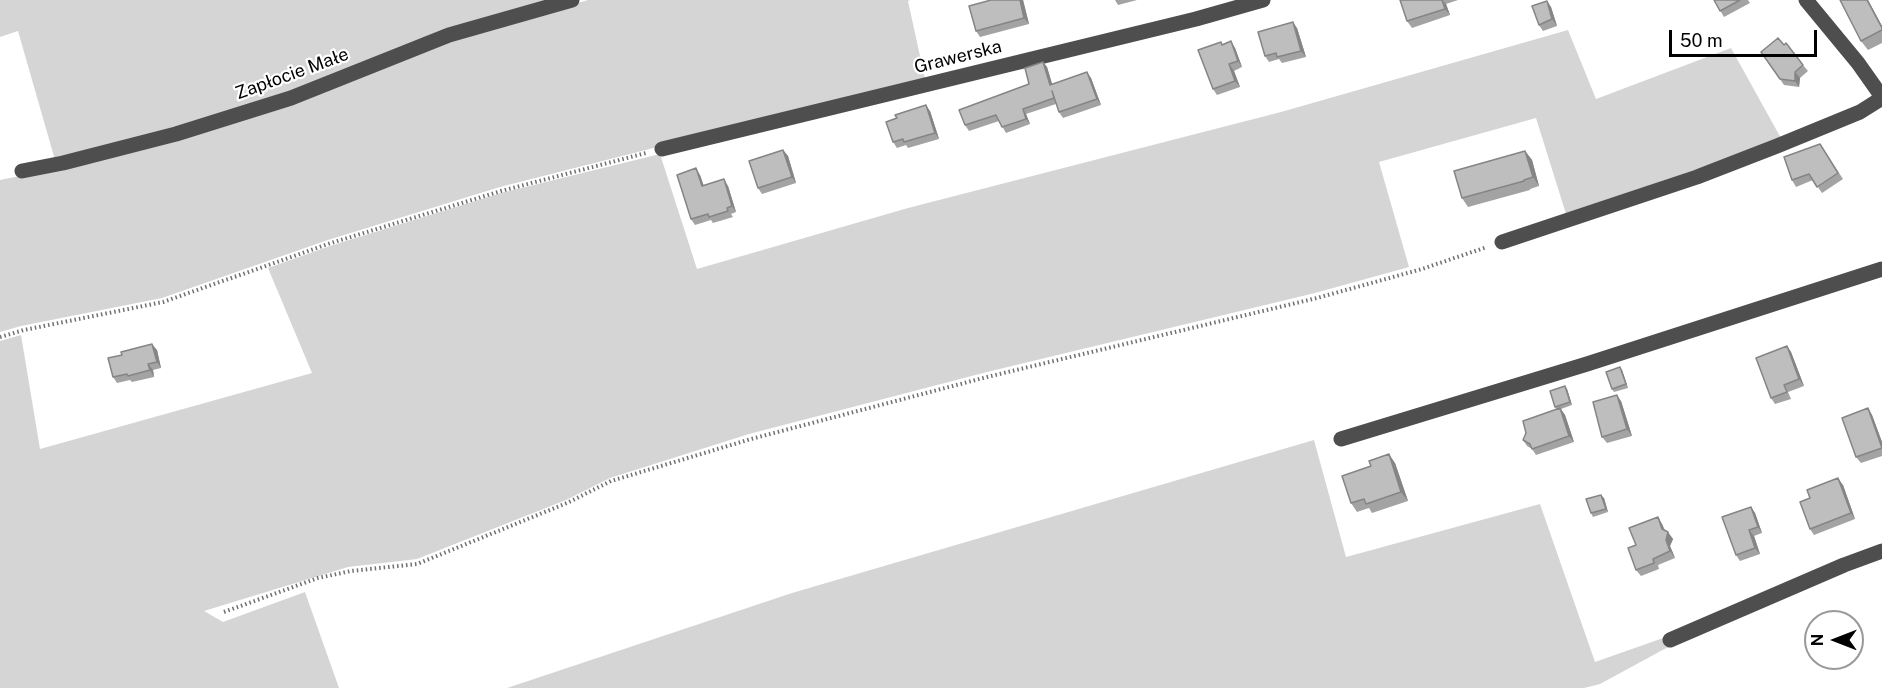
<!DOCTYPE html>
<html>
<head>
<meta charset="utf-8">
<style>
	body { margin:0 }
	#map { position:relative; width:1882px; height:688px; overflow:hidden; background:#fff; font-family:"Public Sans",sans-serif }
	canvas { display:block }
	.north { position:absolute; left:1804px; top:610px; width:60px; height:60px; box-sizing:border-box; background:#fff; border:2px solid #999; border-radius:50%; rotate:270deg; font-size:16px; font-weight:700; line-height:24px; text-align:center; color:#000 }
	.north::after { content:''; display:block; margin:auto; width:21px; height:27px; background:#000; clip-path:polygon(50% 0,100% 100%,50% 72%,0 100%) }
	.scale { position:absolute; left:1669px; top:30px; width:148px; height:27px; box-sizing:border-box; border:3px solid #000; border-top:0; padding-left:8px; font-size:18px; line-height:21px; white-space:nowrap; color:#000; -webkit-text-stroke:4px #fff; paint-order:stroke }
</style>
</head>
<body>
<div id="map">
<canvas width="1882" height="688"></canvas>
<div class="north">N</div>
<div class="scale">50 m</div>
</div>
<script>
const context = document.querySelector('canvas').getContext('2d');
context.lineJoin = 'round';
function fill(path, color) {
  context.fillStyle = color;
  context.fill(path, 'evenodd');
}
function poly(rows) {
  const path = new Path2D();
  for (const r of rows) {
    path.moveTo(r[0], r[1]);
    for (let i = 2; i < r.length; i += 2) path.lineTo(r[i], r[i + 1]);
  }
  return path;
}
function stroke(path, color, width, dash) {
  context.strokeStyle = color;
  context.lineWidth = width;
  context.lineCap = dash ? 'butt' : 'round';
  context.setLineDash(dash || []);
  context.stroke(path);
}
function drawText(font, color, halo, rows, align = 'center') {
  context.font = font + ' "Public Sans",sans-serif';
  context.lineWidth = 4.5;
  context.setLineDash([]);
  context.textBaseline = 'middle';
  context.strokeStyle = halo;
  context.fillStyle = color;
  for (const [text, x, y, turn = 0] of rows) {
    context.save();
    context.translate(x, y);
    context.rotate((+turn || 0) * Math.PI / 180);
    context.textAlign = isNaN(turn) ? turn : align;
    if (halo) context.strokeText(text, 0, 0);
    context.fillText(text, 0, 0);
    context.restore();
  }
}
const green = poly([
	[0,0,557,0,290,92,174,130,55,160,18,31,0,37],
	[588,0,910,0,908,1,925,79,500,187,328,240,162,298,21,326,0,332,0,180,64,167,450,39],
	[1568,30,1596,99,1731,48,1782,140,1566,214,1536,118,1379,162,1409,267,1315,293,987,372,749,434,610,478,566,500,417,559,348,567,204,611,223,622,305,592,339,688,0,688,0,341,21,335,40,449,312,373,268,268,330,246,501,193,660,154,697,269,908,208,1281,112],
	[1314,440,1346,557,1540,504,1595,662,1666,637,1670,646,1600,684,1584,688,507,688,792,593]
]);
const path = poly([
	[0,337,24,330,163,302,331,243,501,191,646,153],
	[224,612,318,578,351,571,417,564,567,503,611,481,751,439,987,377,1317,298,1422,269,1487,247]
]);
const minor = poly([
	[1806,0,1858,63,1882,97],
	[662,149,1196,19,1263,0],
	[22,171,63,163,176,134,291,98,449,35,572,0],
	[1502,242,1697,177,1777,146,1860,112,1882,98],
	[1341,439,1587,364,1882,269],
	[1670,640,1844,565,1882,551]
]);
const wall = poly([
	[1023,0,1029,24,980,37,976,31],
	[1115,0,1137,0,1118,5],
	[1400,0,1458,0,1446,4,1450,15,1412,28,1407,21],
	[1714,0,1748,0,1750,3,1724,17],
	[1840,0,1868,0,1882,26,1882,43,1868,50,1861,41],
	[1547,1,1551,7,1557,26,1543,31,1539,25],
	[1297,28,1306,57,1282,63,1279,59,1269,62,1265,56],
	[1223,44,1235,48,1242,67,1234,71,1240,87,1217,95,1213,89],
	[1784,45,1803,65,1808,71,1800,78,1799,87,1784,85,1761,52],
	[1043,62,1047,67,1052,84,1091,78,1101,105,1063,118,1059,112,1056,104,1026,114,1030,124,1006,133,999,121,969,131,965,125,1029,84],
	[930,111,939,139,908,148,906,145,897,148,893,142],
	[1820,144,1843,179,1822,193,1813,180,1796,187,1792,180],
	[783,150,788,156,796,183,762,194,758,188],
	[1525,151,1532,160,1539,186,1530,189,1530,190,1468,207,1462,198],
	[700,175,704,186,728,186,736,212,731,214,733,217,713,223,711,220,695,225,691,219],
	[1787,346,1791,352,1804,386,1788,392,1791,399,1775,404,1771,398],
	[157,350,161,368,153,370,154,377,132,382,130,380,117,383,113,377],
	[1622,370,1628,388,1614,392,1612,389],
	[1567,389,1572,405,1561,409,1565,415,1574,442,1536,455,1532,449,1527,446,1523,440,1557,410,1555,407],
	[1621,401,1632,436,1607,443,1602,437],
	[1868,408,1872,415,1882,442,1882,456,1861,463,1856,457],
	[1395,463,1408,501,1372,513,1369,508,1357,512,1351,503,1371,466],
	[1843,485,1855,519,1814,535,1810,529],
	[1604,498,1608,512,1593,517,1591,513],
	[1751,507,1755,513,1762,533,1754,536,1760,554,1740,561,1736,555],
	[1658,517,1662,524,1665,530,1673,539,1670,546,1675,558,1658,565,1659,569,1641,576,1636,570,1636,545]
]);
const shadedWall = poly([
	[1020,0,1023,0,1029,24,1024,18],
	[1442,0,1446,4,1450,15,1445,9],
	[1867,0,1868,0,1882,26,1882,28],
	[1547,1,1551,7,1557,26,1552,19],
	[1293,22,1297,28,1306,57,1301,51],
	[1231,41,1235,48,1242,67,1238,61],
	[1043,62,1047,67,1054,90,1050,85],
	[1229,64,1234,71,1240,87,1235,81],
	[1087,72,1091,78,1101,105,1097,99],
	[1795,72,1800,78,1799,87,1795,81],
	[926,105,930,111,939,139,935,133],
	[1023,109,1026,114,1030,124,1026,119],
	[783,150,788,156,796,183,792,177],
	[1525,151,1532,160,1539,186,1533,177],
	[696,168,700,175,706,193,702,186],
	[724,179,728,186,736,212,732,206],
	[152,344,157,350,161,368,157,362],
	[1787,346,1791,352,1804,386,1799,379],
	[148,364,153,370,154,377,150,370],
	[1620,367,1622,370,1628,388,1626,384],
	[1565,386,1567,389,1572,405,1570,402],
	[1617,395,1621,401,1632,436,1627,429],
	[1560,408,1565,415,1574,442,1569,436],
	[1868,408,1872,415,1882,442,1882,448],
	[1389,454,1395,463,1408,501,1401,492],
	[1838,478,1843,485,1855,519,1851,513],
	[1601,495,1604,498,1608,512,1606,509],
	[1751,507,1755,513,1762,533,1758,527],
	[1658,517,1662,524,1666,535,1662,529],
	[1749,530,1754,536,1760,554,1755,548],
	[1668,532,1673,539,1670,546,1675,558,1670,551,1666,540]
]);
const building = poly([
	[991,0,1020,0,1024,18,976,31,969,6,991,0],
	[1400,0,1442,0,1445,9,1407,21,1400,0],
	[1714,0,1740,0,1720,11,1714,0],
	[1840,0,1867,0,1882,28,1882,30,1861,41,1840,0],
	[1547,1,1552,19,1539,25,1532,6,1547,1],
	[1293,22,1301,51,1277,57,1276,53,1265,56,1258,32,1293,22],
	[1778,38,1784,45,1786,43,1803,65,1795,72,1795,81,1780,79,1761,52,1778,38],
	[1231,41,1238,61,1229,64,1235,81,1213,89,1198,50,1221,42,1222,45,1231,41],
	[1043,62,1050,85,1087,72,1097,99,1059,112,1052,91,1054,98,1023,109,1026,119,1002,127,996,115,965,125,959,110,1029,84,1025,68,1043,62],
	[926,105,935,133,904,142,903,139,893,142,886,122,897,118,895,115,926,105],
	[1820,144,1838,173,1817,187,1809,174,1792,180,1784,157,1820,144],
	[783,150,792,177,758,188,749,161,783,150],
	[1525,151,1533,177,1524,180,1524,181,1462,198,1454,171,1525,151],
	[696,168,702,186,724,179,732,206,727,208,728,211,709,217,708,214,691,219,677,175,696,168],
	[152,344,157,362,148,364,150,370,128,376,127,374,113,377,108,358,122,355,121,352,152,344],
	[1787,346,1799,379,1784,385,1787,392,1771,398,1756,358,1787,346],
	[1620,367,1626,384,1612,389,1606,372,1620,367],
	[1565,386,1570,402,1555,407,1550,391,1565,386],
	[1617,395,1627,429,1602,437,1593,402,1617,395],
	[1560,408,1569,436,1532,449,1530,444,1523,440,1526,433,1523,421,1560,408],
	[1868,408,1882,448,1856,457,1842,418,1868,408],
	[1389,454,1401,492,1366,504,1364,499,1351,503,1342,476,1371,466,1369,461,1389,454],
	[1838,478,1851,513,1810,529,1800,502,1810,498,1807,490,1838,478],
	[1601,495,1606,509,1591,513,1586,499,1601,495],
	[1751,507,1758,527,1749,530,1755,548,1736,555,1722,517,1751,507],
	[1658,517,1662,529,1668,532,1666,540,1670,551,1653,559,1654,563,1636,570,1628,548,1636,545,1629,528,1658,517]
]);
const streetNames = [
	["Grawerska",958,57,-14],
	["Zapłocie Małe",292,74,-20]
];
fill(green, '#d5d5d5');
stroke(path, '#707070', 4, [1.5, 3]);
stroke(minor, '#4e4e4e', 15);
fill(wall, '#a3a3a3');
fill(shadedWall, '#858585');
fill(building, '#bebebe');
stroke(building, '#858585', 1.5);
drawText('18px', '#000', '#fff', streetNames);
</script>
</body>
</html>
